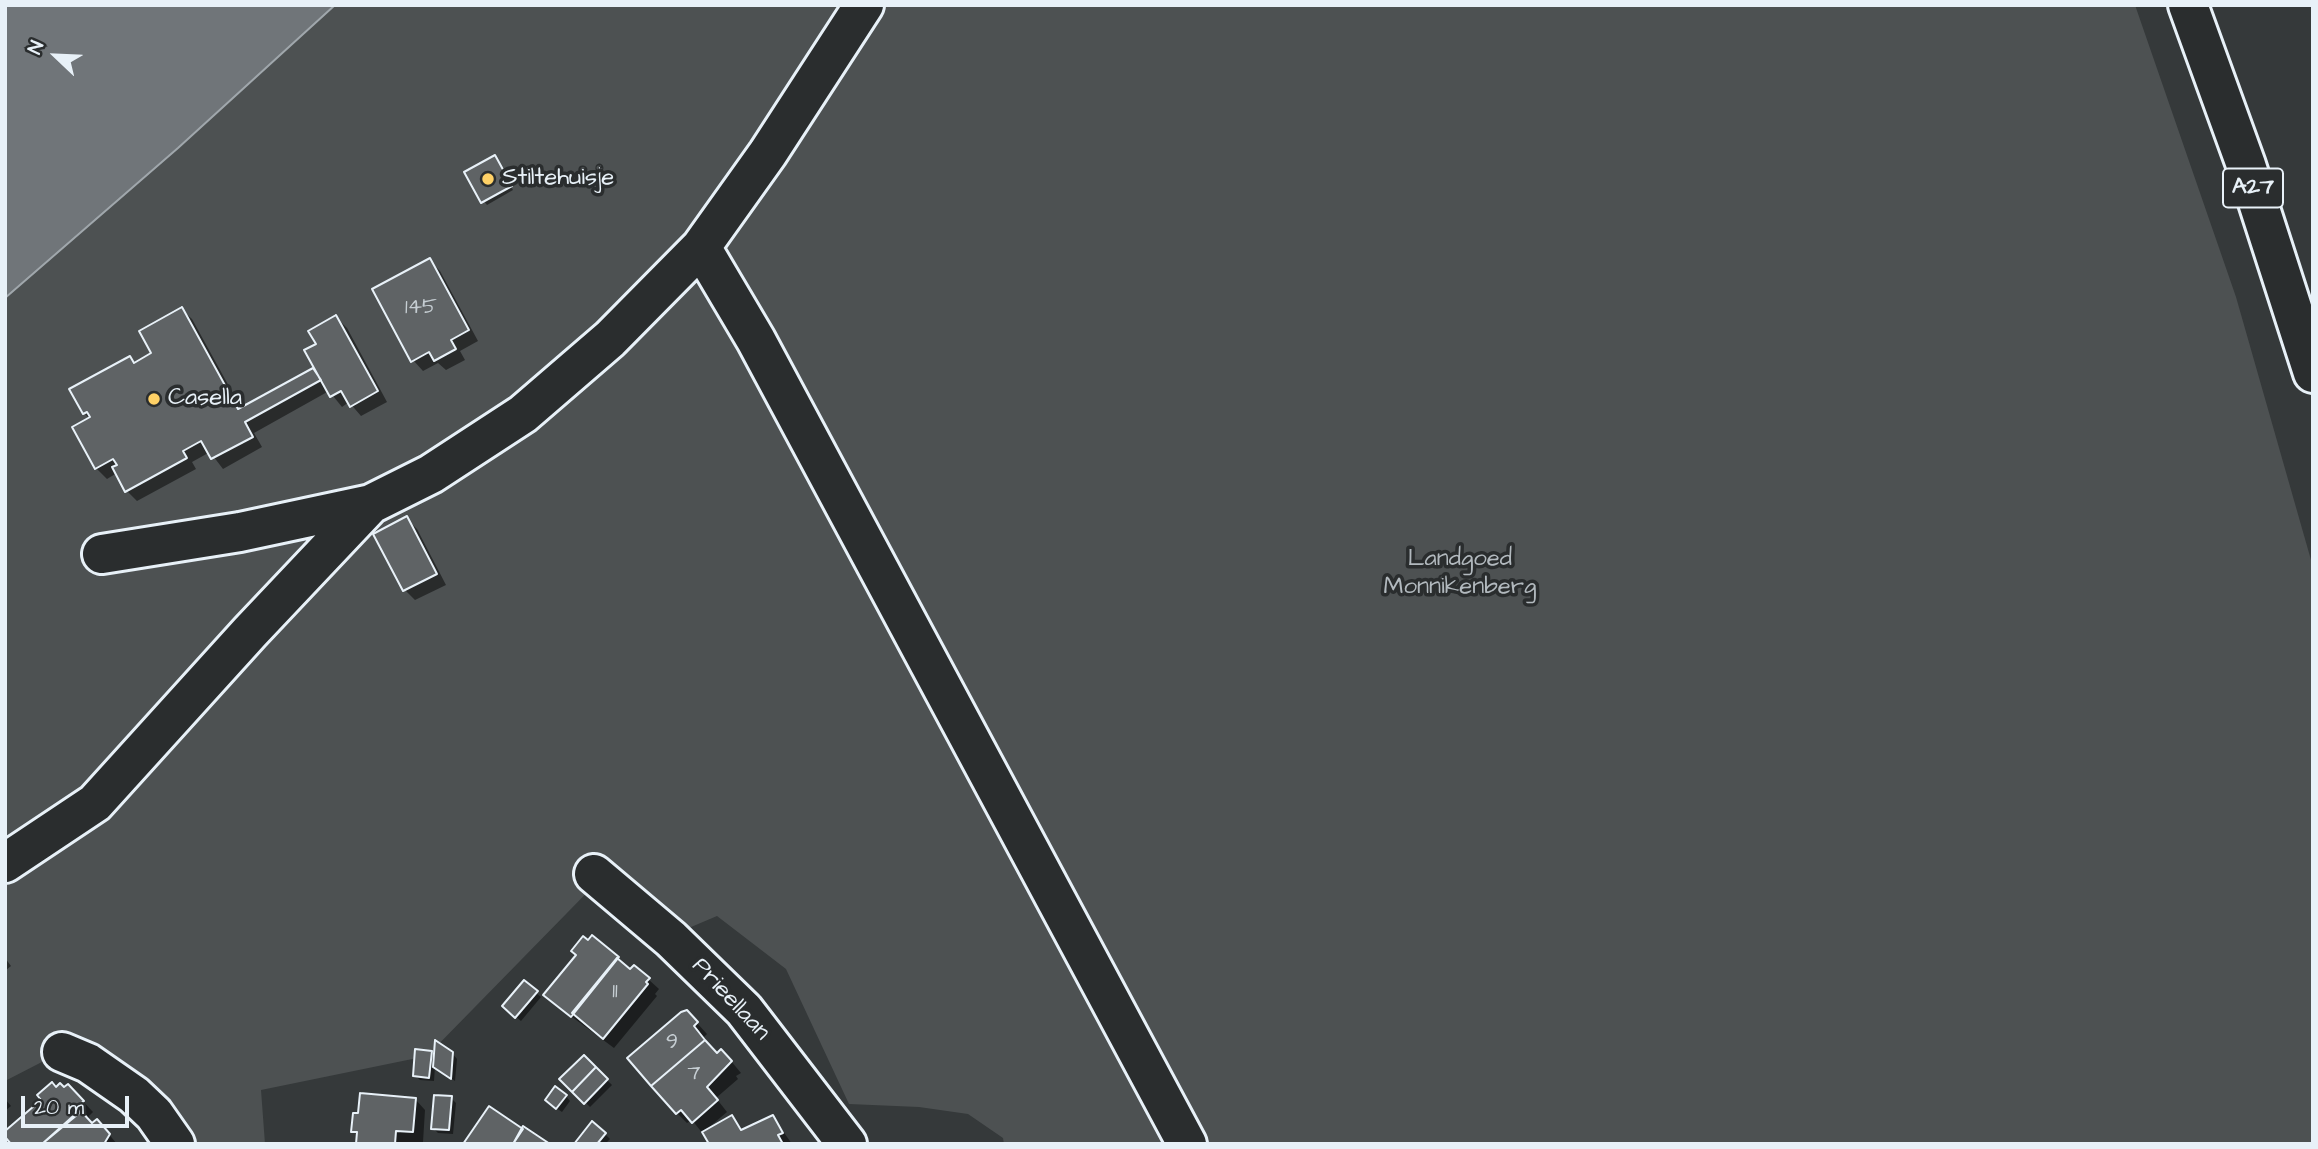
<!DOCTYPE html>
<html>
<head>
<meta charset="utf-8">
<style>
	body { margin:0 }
	#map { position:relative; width:2318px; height:1149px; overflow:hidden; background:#35393a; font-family:"Architects Daughter",sans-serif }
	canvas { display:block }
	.frame { position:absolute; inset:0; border:7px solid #e8f1f8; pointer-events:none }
	.north { position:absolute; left:21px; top:21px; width:70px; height:70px; -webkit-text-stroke:5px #2a2d2e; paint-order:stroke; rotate:293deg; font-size:19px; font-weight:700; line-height:28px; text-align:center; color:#e8f1f8 }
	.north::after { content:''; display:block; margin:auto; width:24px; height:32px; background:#e8f1f8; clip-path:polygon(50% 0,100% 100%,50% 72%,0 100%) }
	.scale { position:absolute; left:21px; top:1096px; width:108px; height:32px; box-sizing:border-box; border:4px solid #e8f1f8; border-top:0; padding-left:9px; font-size:21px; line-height:24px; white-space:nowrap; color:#e8f1f8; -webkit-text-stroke:5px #2a2d2e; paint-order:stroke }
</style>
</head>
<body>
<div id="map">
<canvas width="2318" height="1149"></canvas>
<div class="frame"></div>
<div class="north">N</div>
<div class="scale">20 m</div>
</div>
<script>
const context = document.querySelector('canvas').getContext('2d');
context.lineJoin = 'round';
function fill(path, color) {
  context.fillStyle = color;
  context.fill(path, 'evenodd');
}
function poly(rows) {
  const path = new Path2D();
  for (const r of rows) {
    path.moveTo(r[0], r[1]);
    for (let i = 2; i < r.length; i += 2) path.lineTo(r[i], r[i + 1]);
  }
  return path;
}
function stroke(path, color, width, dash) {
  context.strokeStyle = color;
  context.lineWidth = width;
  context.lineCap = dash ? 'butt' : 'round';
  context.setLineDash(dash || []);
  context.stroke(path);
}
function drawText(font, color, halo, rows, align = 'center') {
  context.font = font + ' "Architects Daughter",sans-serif';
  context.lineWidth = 7;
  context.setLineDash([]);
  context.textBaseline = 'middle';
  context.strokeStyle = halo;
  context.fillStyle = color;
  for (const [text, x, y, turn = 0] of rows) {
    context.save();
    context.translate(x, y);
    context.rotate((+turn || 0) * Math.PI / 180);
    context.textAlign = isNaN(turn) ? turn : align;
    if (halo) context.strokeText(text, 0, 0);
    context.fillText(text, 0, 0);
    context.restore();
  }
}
const green = poly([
	[5,5,2135,5,2236,297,2313,567,2313,1144,1004,1144,1003,1138,968,1114,919,1107,849,1104,786,969,717,916,684,930,613,866,427,1056,261,1090,265,1144,184,1144,71,1047,5,1081]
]);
const water = poly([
	[5,5,335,5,178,148,5,298,5,5]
]);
const shadow = poly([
	[499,164,513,190,487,205,483,200],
	[429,260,440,271,478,341,460,351,465,360,446,370,438,363,423,371,413,360],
	[181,309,192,319,242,410,316,368,318,345,336,317,347,328,387,402,361,416,349,402,342,407,329,391,254,433,262,447,223,469,210,452,192,462,196,469,137,501,127,491,117,473,107,479,96,468,90,419,84,413,130,358,136,364,154,354],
	[407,519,417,529,446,585,415,600,405,590],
	[578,955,648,979,659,989,655,994,657,996,614,1048,556,1005],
	[5,958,11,966,5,971],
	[536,993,541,997,521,1021,509,1011],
	[687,1012,707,1034,703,1038,717,1055,731,1061,741,1073,736,1076,738,1079,716,1098,727,1112,707,1129,732,1117,744,1131,773,1117,792,1144,711,1144,692,1120,687,1123,677,1113],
	[431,1053,435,1057,452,1053,457,1059,455,1081,435,1066,434,1081,420,1080,415,1075],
	[584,1057,612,1085,590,1107,562,1079],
	[56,1089,78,1096,93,1112,89,1116,92,1125,107,1132,117,1144,15,1144],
	[566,1096,570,1101,562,1112,552,1105],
	[451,1098,456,1103,453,1134,438,1133,433,1128],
	[5,1099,11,1106,5,1111],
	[415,1099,425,1110,423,1142,357,1144,358,1136,353,1131],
	[605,1134,610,1139,605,1144,576,1144]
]);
const building = poly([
	[495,155,512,186,481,203,464,172,495,155],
	[430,258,469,330,451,340,456,349,434,361,429,352,411,362,372,289,430,258],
	[182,307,238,409,313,368,321,380,245,422,253,437,211,459,201,441,183,451,187,458,125,492,112,467,117,465,113,459,95,469,72,427,90,417,87,412,83,414,69,389,130,356,134,363,151,353,139,331,182,307],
	[336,315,378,391,350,407,341,391,330,397,304,350,316,344,308,331,336,315],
	[407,516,437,574,403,591,373,534,407,516],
	[592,935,619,957,571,1017,543,995,576,955,571,951,583,936,588,940,592,935],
	[617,958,630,969,634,965,650,978,646,982,648,984,603,1039,572,1013,617,958],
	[524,980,538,991,515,1018,502,1006,524,980],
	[687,1010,698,1022,694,1026,705,1040,651,1086,627,1058,681,1012,687,1010],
	[435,1040,453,1052,451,1079,433,1067,435,1040],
	[705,1040,717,1053,721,1049,732,1061,707,1087,718,1100,692,1123,681,1110,676,1114,651,1086,705,1040],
	[415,1049,432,1051,429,1078,413,1076,415,1049],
	[584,1055,596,1067,572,1092,559,1079,584,1055],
	[596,1067,608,1079,584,1104,572,1092,596,1067],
	[52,1082,56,1087,60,1083,64,1087,68,1084,84,1101,79,1105,83,1110,42,1144,11,1144,5,1137,5,1131,41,1100,37,1095,52,1082],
	[555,1086,567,1095,556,1109,545,1100,555,1086],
	[360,1093,416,1098,413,1132,396,1131,395,1144,356,1144,357,1132,351,1132,353,1113,358,1113,360,1093],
	[434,1095,452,1096,449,1130,431,1129,434,1095],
	[489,1106,523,1129,513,1144,463,1144,489,1106],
	[80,1110,92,1123,97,1119,110,1134,104,1144,42,1144,80,1110],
	[732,1115,741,1130,773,1115,783,1133,778,1135,783,1144,709,1144,702,1132,732,1115],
	[592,1121,606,1133,597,1144,574,1144,592,1121],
	[523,1126,550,1144,513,1144,523,1126]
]);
const minor = poly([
	[701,247,756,340,1187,1144],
	[371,504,431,474,523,414,610,339,701,247,768,153,864,5],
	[5,863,95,803,250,632,371,504,240,532,102,554],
	[594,874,671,939,744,1010,847,1144],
	[62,1052,88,1063,134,1095,154,1114,175,1144]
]);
const highway = poly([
	[2188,5,2246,165,2313,373]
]);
const markers = [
	[488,179,7,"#ffd166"],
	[154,399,7,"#ffd166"]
];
const numberNames = [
	["145",421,309],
	["11",615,993],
	["9",672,1044],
	["7",694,1075]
];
const shields = [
	[2253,188,60]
];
const shieldNames = [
	["A27",2253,188]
];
const poiNames = [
	["Stiltehuisje",502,179],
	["Casella",168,399]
];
const parkNames = [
	["Landgoed",1460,560],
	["Monnikenberg",1460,588]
];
const streetNames = [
	["Prieellaan",730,1000,47]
];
fill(green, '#4d5152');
fill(water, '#707579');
stroke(water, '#a0a7ac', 2);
fill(shadow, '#0007');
fill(building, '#5f6365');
stroke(building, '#e8f1f8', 2);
stroke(minor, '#e8f1f8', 44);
stroke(highway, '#e8f1f8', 44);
stroke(minor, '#2a2d2e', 38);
stroke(highway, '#2a2d2e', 38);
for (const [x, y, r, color] of markers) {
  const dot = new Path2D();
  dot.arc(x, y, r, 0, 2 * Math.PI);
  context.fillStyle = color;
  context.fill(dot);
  stroke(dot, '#2a2d2e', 2.5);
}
drawText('21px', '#c6ced3', null, numberNames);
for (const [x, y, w] of shields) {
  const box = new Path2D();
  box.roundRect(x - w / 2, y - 19.5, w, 39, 5);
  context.fillStyle = '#2a2d2e';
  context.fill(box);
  stroke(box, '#e8f1f8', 2);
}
drawText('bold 23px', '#e8f1f8', null, shieldNames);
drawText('24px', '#e8f1f8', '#2a2d2e', poiNames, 'left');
drawText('24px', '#b2b9be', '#2a2d2e', parkNames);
drawText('24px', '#e8f1f8', '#2a2d2e', streetNames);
</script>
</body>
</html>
